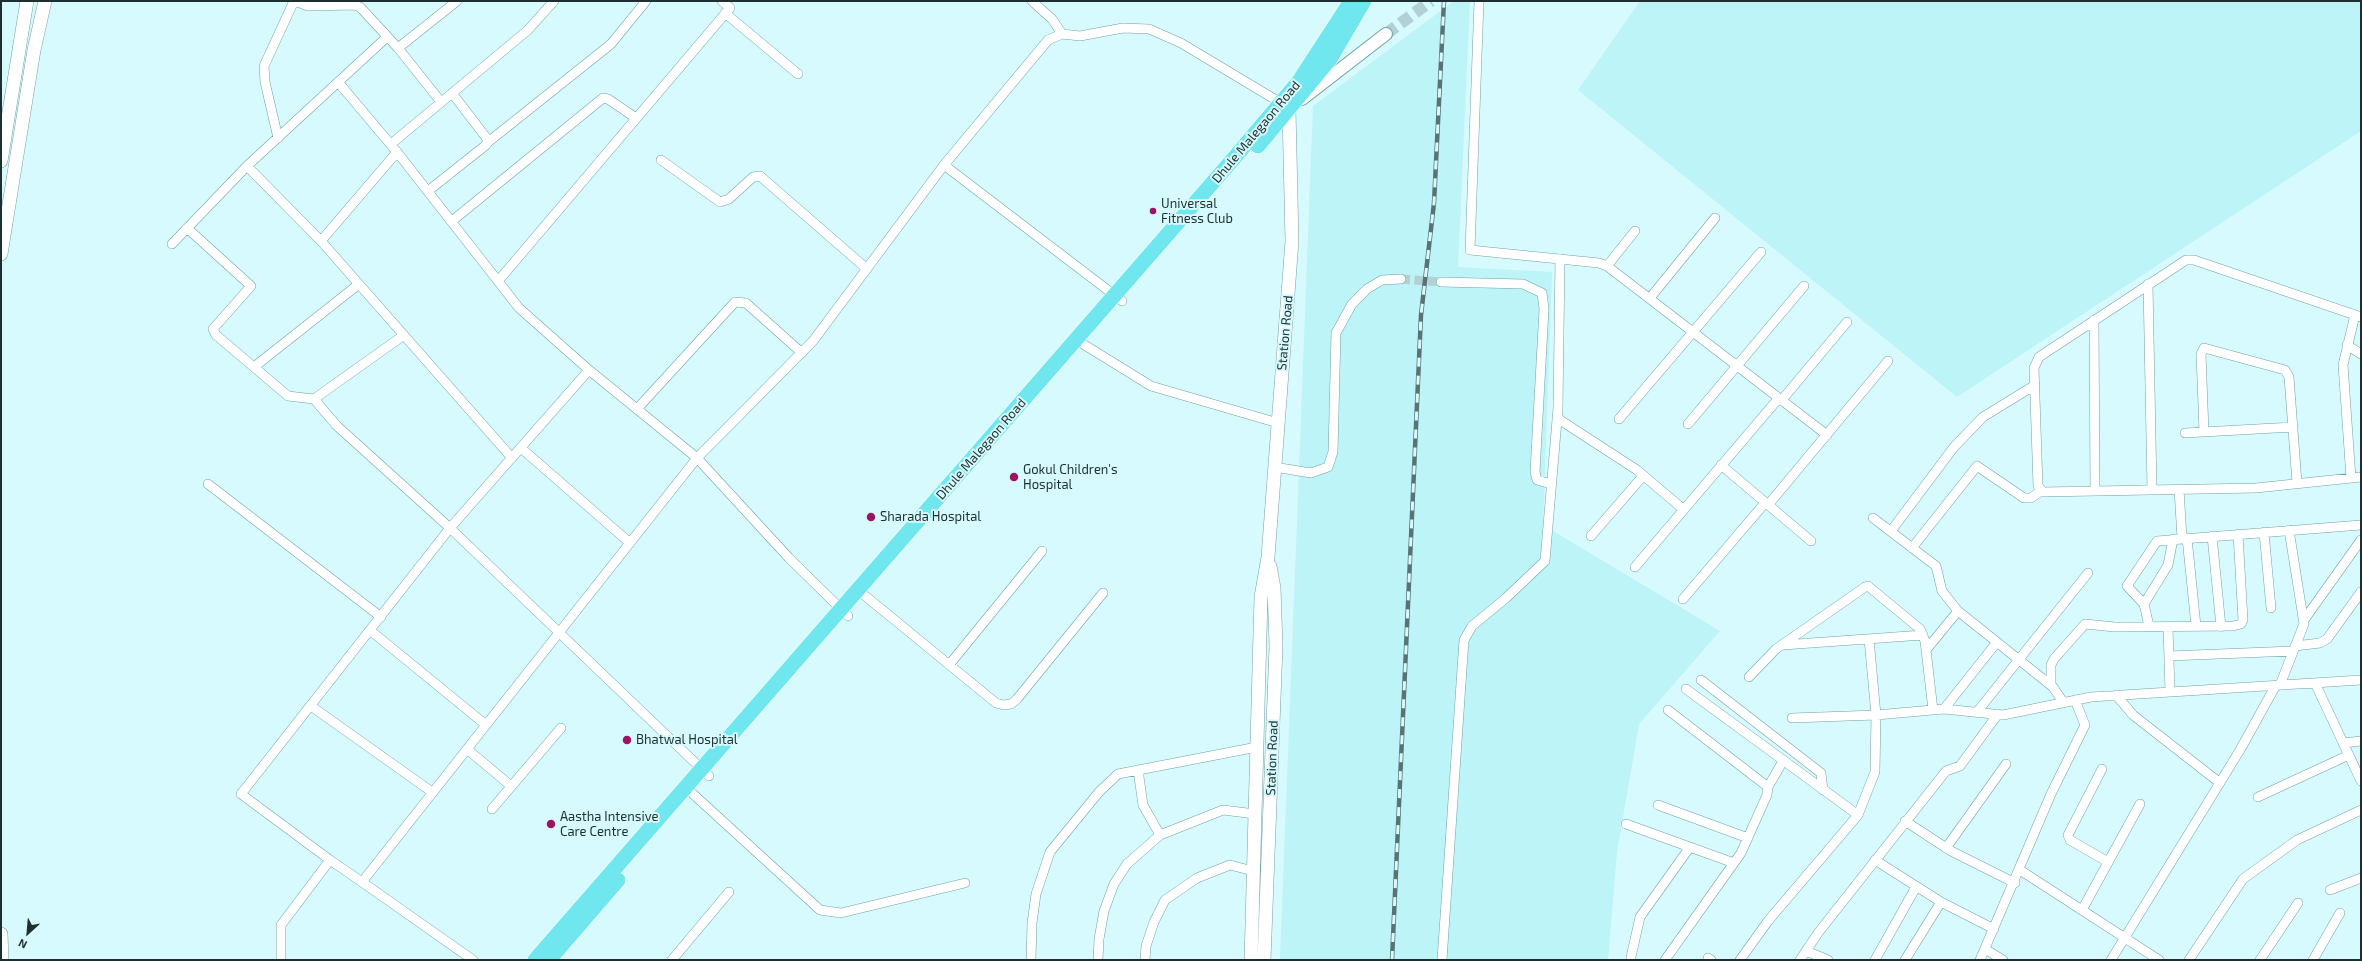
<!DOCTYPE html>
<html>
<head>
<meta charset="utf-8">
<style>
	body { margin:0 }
	#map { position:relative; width:2362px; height:961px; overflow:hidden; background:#d6fafd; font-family:"Exo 2",sans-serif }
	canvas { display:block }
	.frame { position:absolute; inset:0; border:2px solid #1d2f30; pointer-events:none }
	.north { position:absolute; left:8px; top:913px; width:40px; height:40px; -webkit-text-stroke:3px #d6fafd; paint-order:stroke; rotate:206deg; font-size:11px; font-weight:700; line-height:16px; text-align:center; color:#1d2f30 }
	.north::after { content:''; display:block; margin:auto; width:14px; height:18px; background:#1d2f30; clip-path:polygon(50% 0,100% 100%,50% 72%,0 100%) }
</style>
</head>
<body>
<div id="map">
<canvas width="2362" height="961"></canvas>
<div class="frame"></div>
<div class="north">N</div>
</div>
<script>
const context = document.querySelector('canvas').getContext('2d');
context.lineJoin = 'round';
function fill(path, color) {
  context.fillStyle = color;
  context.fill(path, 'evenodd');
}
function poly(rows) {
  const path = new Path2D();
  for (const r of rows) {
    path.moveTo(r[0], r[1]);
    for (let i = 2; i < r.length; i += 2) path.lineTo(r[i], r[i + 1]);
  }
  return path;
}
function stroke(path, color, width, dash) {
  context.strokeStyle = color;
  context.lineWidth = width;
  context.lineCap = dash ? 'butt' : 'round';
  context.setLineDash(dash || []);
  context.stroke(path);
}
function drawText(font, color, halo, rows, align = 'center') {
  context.font = font + ' "Exo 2",sans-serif';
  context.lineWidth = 4;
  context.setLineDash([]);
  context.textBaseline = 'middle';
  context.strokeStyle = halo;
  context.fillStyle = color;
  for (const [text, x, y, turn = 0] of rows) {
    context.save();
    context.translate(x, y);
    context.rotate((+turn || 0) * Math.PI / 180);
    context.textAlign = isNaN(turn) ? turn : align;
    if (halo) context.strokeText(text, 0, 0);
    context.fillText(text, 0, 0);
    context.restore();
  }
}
const built = poly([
	[1454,1,1470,1,1458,267,1552,272,1543,525,1720,631,1639,724,1617,852,1608,960,1280,960,1313,106],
	[1640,1,2361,1,2361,131,1957,397,1578,90]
]);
const minorTunnel = poly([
	[1401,279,1441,282]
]);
const tertiaryTunnel = poly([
	[1386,34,1431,1]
]);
const minor = poly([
	[295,1,308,6,354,5,360,7,398,48,441,102],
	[1032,1,1052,19,1062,34],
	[1479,1,1470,250,1599,263,1607,266,1827,435],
	[725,13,798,74],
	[398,48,457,1],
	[338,82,397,152,519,308,589,370],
	[278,138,265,82,264,66,294,1],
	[487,143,611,44,646,1],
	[391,144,528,30,554,1],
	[661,160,720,202,729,199,753,177,760,176,867,269],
	[944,165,1122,301],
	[247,166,321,241,512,458],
	[428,191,486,145,488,140,452,93],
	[452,221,603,98,608,99,636,118],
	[187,228,251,286,213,329,216,335,288,396,314,399,336,425,450,528,709,776],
	[321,241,397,152],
	[172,244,247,166,387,37],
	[1607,266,1635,231],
	[499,280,730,8,722,1],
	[1441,282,1523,284,1542,293,1544,309,1535,472,1537,480,1551,484],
	[2148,284,2152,490],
	[1650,298,1715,218],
	[2361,317,2194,260,2186,260,2039,357,2034,368,2038,486,2043,492,2256,488,2361,477],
	[2094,320,2095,491],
	[1078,339,1083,344,1151,386,1278,423],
	[2347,345,2361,354],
	[254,367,359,284],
	[314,399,404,335],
	[1781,401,1847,322],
	[637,409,735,302,746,303,802,353],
	[1557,418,1637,470,1683,509],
	[1619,419,1761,252],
	[1688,424,1804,286],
	[2204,432,2201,354,2204,348,2285,370,2289,377,2297,483],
	[2185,433,2293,427],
	[521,448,630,543],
	[1721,465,1811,541],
	[1274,467,1311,473,1328,467,1333,452,1336,333,1352,304,1367,289,1382,280,1401,279],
	[2351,478,2343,365,2355,315],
	[208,484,381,617],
	[2179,489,2182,538],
	[1768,505,1888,361],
	[1873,518,1936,566,1942,591,1958,611,2053,687,2063,702],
	[1891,531,1954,447,1983,417,2035,385],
	[2264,532,2271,608],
	[1591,536,1643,476],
	[2212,536,2221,627],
	[2187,538,2196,626],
	[1912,548,1977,466,2024,498,2031,498,2041,491],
	[1635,567,1778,399],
	[858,590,996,703,1004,705,1011,704,1017,699,1103,593],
	[1683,599,1765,503],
	[2144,604,2168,565,2173,539],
	[2304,620,2361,540],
	[2149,626,2144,604,2127,586,2157,541,2361,525],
	[2168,627,2170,692],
	[371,631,486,725],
	[1783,645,1923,635],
	[2295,646,2320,643,2327,639,2361,592],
	[1926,650,1958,611],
	[2169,656,2293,651],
	[949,665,1042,551],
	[1749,677,1776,649,1865,587,1868,586,1920,629,1925,641,1933,710],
	[1701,680,1821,773,1823,790],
	[2315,683,2361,781],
	[2051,685,2051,665,2054,659,2085,624,2115,627,2233,626,2241,624,2243,620,2238,534],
	[2280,685,2304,624,2289,530],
	[1686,689,1858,815],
	[2116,695,2133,715,2220,783],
	[311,706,432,792],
	[1944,709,1997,642],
	[1668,710,1768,787],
	[1977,712,2088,573],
	[1792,718,1876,715,1944,709,2003,715,2091,697,2361,680],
	[2343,743,2361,741],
	[467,749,511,786],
	[2102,769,2068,835,2070,840,2108,862],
	[1138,770,1143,805,1160,835],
	[693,794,820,910,841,913,965,883],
	[2258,797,2349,755],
	[1658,805,1748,838],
	[492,809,561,728],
	[1905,821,1951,851,2015,883],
	[1626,824,1734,863],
	[1946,848,2006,764],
	[330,860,241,794,450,528,589,370,697,458,789,558,848,616],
	[1875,860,1941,902,1994,929],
	[2020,870,2159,960],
	[362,882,473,960],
	[2330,890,2361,878],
	[2082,910,2140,804],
	[1985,949,2003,960],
	[1806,951,1828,960],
	[1631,957,1640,917,1690,847],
	[1708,958,1711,960],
	[281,960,281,925,330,860,362,882,697,458,813,341,944,165,1048,40,1062,34,1080,36,1123,28,1149,29,1181,43,1281,103],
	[672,960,729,892],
	[1031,960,1032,923,1036,894,1050,852,1099,792,1118,774,1257,747],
	[1098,960,1099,939,1104,911,1114,884,1127,864,1160,835,1223,810,1255,814],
	[1145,960,1146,946,1154,922,1165,900,1197,878,1230,865,1253,871],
	[1442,960,1464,640,1472,626,1506,598,1545,561,1558,408,1560,259],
	[1665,960,1741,853,1767,795,1768,787,1783,761],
	[1740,960,1768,921,1858,815,1875,772,1876,715,1869,639],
	[1800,960,1818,933,1946,771,1960,766,1998,714],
	[1875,960,1916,887],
	[1905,960,1941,902],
	[1980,960,2051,794,2085,725,2075,700],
	[2111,960,2240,750,2276,685],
	[2189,960,2243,879,2297,840,2361,810],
	[2260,960,2298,903],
	[2313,960,2340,913]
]);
const tertiary = poly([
	[1302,99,1386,34]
]);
const secondary = poly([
	[1,161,27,1],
	[1,254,34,50,45,1],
	[1,934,2,960],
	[1251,960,1261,597,1268,557,1292,241,1289,110],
	[1264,960,1276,646,1274,588,1270,566]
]);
const primary = poly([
	[1258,146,1330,59,1364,1],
	[535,960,1235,157,1299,81,1351,1],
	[549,960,618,880]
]);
const rail = poly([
	[1392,960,1421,315,1434,203,1444,1]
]);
const markers = [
	[1153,211,4,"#9c1363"],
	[1014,477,5,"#9c1363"],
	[871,517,5,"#9c1363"],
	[627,740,5,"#9c1363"],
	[551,824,5,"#9c1363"]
];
const streetNames = [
	["Dhule Malegaon Road",1256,132,-50],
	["Station Road",1285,333,-85],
	["Dhule Malegaon Road",981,449,-49],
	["Station Road",1272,758,-88]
];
const poiNames = [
	["Universal",1161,204],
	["Fitness Club",1161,219],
	["Gokul Children's",1023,470],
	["Hospital",1023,485],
	["Sharada Hospital",880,517],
	["Bhatwal Hospital",636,740],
	["Aastha Intensive",560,817],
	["Care Centre",560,832]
];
fill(built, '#bcf4f8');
stroke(minorTunnel, '#b1d1d4', 9, [9, 4.5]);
stroke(tertiaryTunnel, '#b1d1d4', 12, [12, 6]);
stroke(minor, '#75a0a3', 10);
stroke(tertiary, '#75a0a3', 14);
stroke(secondary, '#75a0a3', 14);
stroke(primary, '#fff', 16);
stroke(minor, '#fff', 9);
stroke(tertiary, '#fff', 12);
stroke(secondary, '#fff', 13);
stroke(primary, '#70e6ee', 15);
stroke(rail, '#5a7274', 4.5);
stroke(rail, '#d6fafd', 3, [9]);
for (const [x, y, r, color] of markers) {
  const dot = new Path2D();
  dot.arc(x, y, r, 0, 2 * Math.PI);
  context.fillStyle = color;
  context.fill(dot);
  stroke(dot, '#d6fafd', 1.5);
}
drawText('13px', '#1d2f30', '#d6fafd', streetNames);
drawText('13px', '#1d2f30', '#d6fafd', poiNames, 'left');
</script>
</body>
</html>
